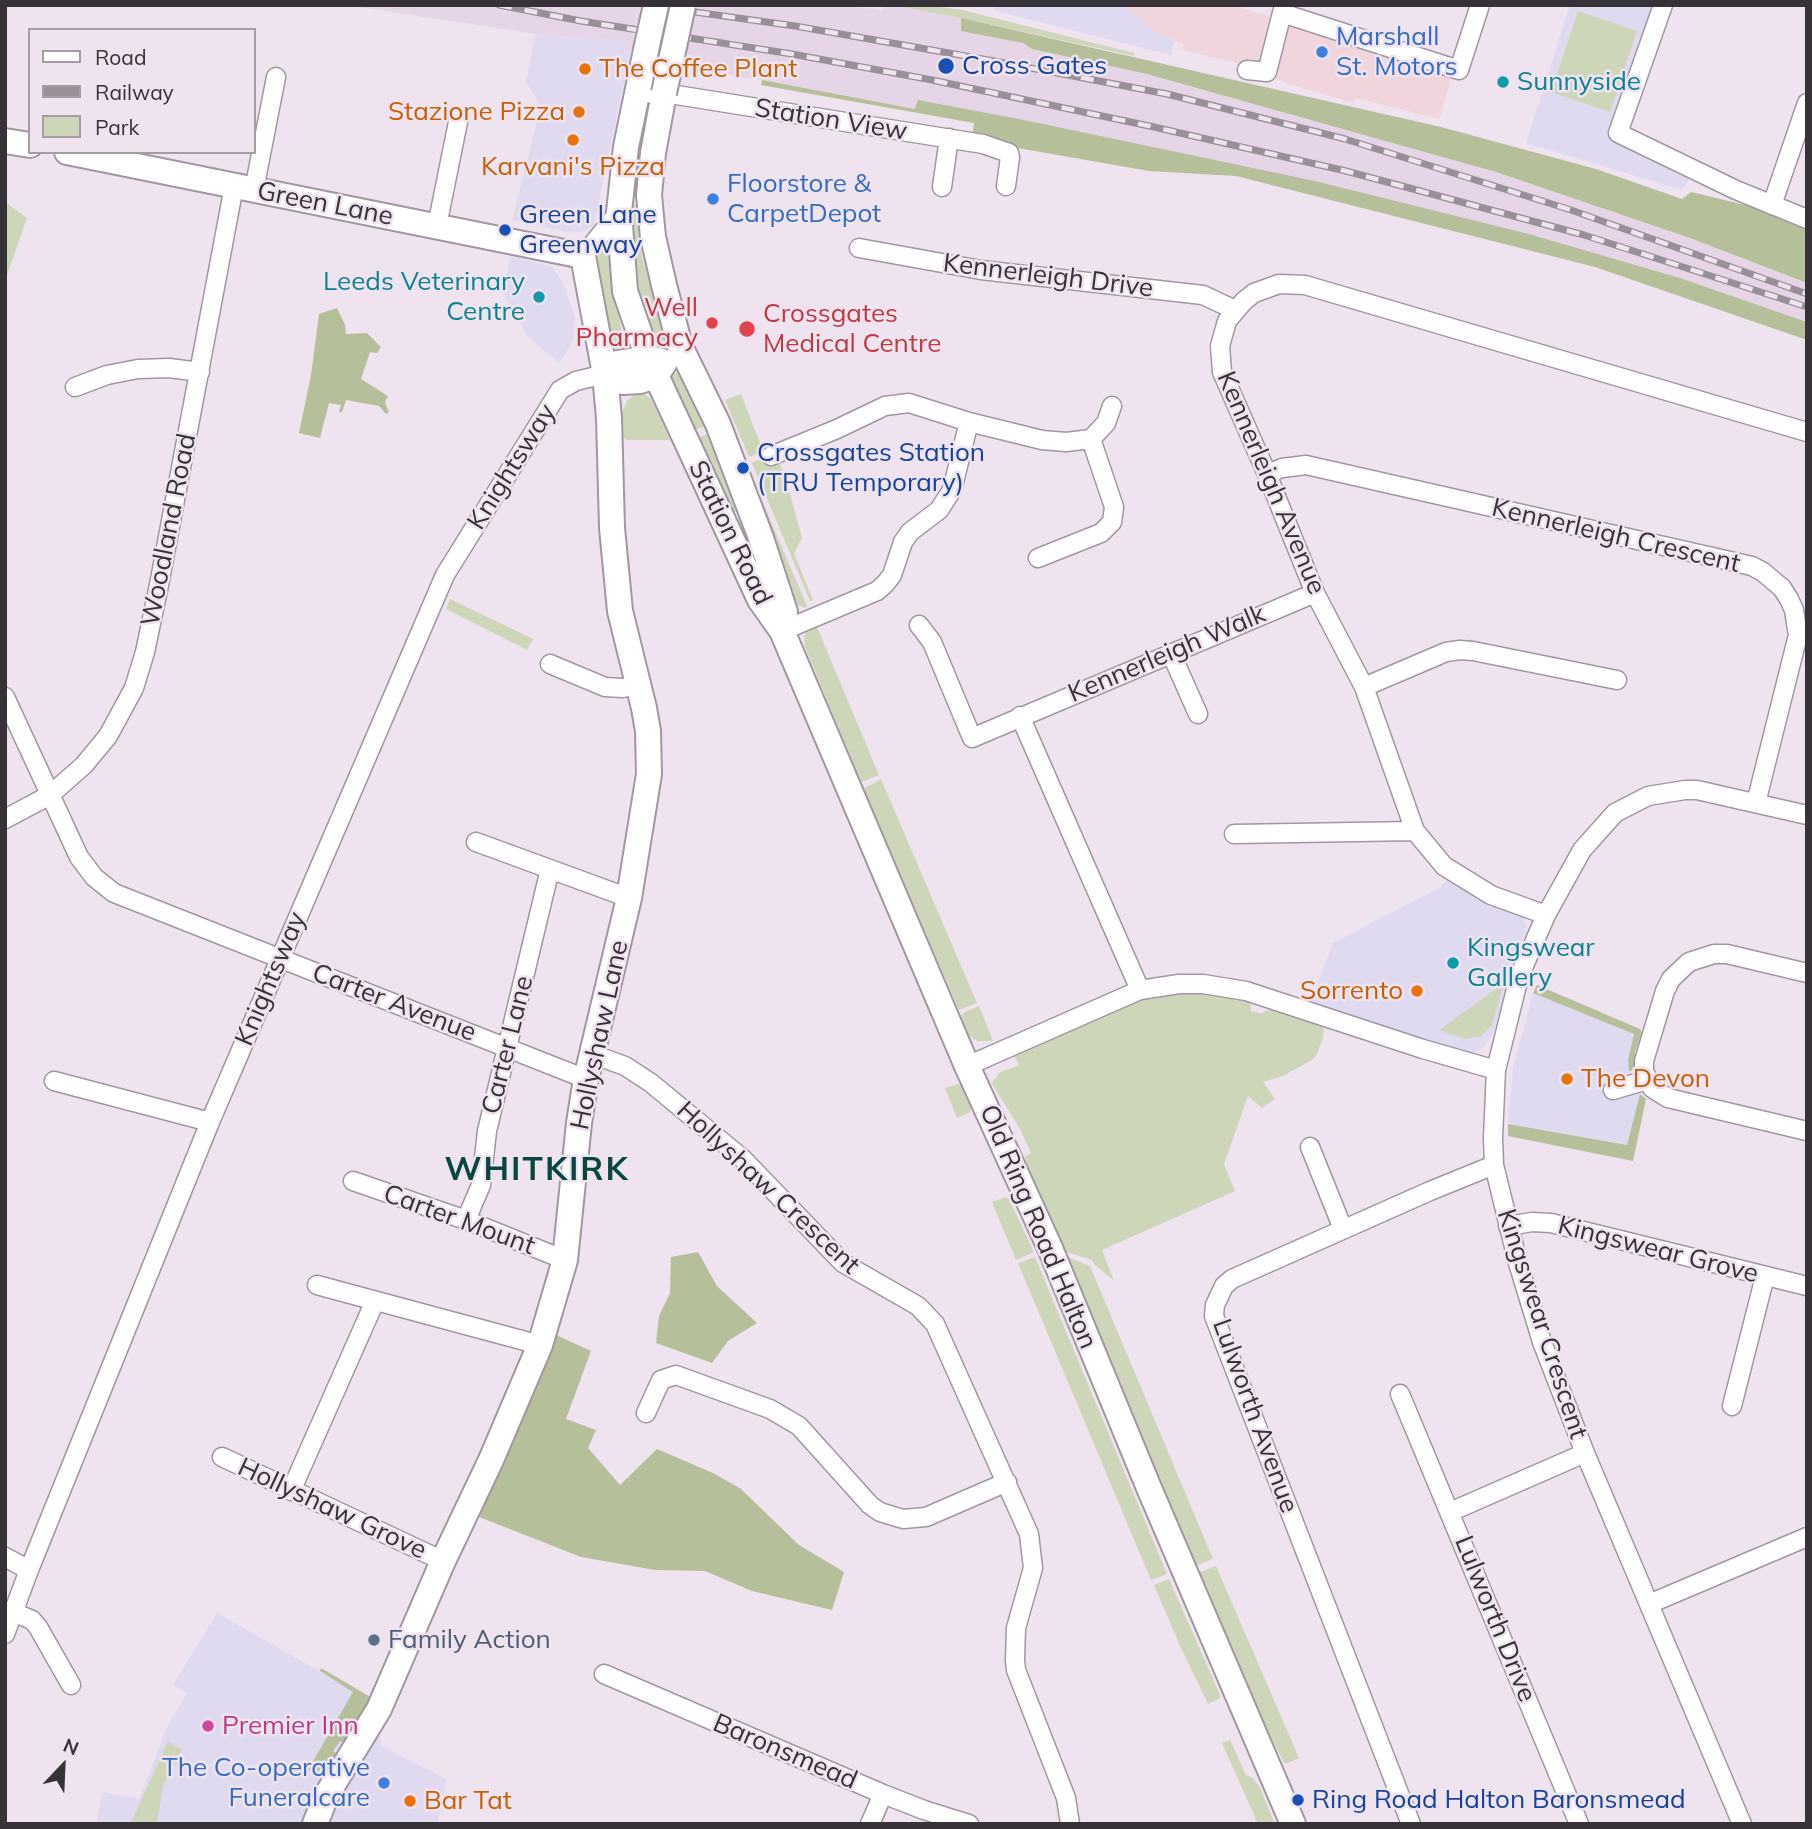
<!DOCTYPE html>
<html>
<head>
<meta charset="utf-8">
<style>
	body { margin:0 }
	#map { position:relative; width:1812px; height:1829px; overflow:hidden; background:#efe3f0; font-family:Mulish,sans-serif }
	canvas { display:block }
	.frame { position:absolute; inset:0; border:7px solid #373237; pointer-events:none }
	.legend { position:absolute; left:28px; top:28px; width:228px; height:126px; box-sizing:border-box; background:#efe3f0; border:2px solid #a59ca6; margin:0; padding:9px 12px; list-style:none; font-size:21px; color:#373237 }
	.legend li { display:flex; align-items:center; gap:14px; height:35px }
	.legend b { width:35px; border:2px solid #a59ca6 }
	.north { position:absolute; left:28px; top:1731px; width:70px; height:70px; -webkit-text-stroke:5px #efe3f0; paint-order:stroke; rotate:23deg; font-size:19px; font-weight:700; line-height:28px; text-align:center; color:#373237 }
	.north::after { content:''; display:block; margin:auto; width:24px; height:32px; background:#373237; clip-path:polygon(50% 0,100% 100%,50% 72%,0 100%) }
</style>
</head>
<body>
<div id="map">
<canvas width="1812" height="1829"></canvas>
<div class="frame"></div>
<ul class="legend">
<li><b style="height:9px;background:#fff"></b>Road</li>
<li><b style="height:9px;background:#988f98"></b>Railway</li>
<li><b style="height:19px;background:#ced6ba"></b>Park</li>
</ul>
<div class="north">N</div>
</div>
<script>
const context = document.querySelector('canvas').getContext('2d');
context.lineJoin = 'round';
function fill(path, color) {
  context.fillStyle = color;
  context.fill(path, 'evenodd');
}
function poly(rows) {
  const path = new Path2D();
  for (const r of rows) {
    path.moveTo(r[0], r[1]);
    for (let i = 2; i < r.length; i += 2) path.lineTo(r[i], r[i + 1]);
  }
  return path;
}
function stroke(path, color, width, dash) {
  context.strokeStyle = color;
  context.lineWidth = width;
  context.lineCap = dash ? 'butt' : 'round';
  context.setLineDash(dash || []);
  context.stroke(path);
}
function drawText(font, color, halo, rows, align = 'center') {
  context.font = font + ' Mulish,sans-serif';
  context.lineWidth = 5;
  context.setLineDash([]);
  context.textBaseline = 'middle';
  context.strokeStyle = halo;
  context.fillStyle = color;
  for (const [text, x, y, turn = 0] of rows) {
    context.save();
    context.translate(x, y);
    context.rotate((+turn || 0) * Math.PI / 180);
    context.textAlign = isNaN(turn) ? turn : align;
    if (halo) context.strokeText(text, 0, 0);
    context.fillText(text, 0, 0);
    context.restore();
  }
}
const commercial = poly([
	[993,5,1123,5,1160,35,1174,41,1171,55,996,11],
	[1570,5,1663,5,1618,133,1695,171,1682,190,1526,143],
	[536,34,627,41,626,49,631,49,594,225,585,231,571,233,512,220,539,114,537,99,526,82],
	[511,256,552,267,562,281,575,316,573,342,559,363,528,337,503,293],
	[1449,876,1522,914,1526,925,1525,934,1518,950,1494,1031,1483,1048,1472,1053,1462,1053,1310,1005,1333,943,1441,887],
	[1533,993,1635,1034,1628,1061,1634,1084,1640,1094,1628,1145,1508,1124,1513,1068],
	[217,1613,370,1700,382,1746,447,1779,437,1824,96,1824,103,1792,139,1799,169,1723,187,1693,173,1685]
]);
const industrial = poly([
	[1123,5,1233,5,1347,41,1452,78,1439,119,1356,98,1353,103,1288,84,1253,67,1182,50,1183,44,1160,35]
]);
const built = poly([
	[346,5,834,5,883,10,883,5,892,5,961,18,961,30,1023,43,1032,49,1147,74,1395,143,1496,172,1690,238,1807,283,1807,322,1680,278,1529,234,1315,181,918,100,916,109,699,69,700,63,691,60,689,55,626,49,627,41,536,34]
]);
const green = poly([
	[892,5,925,5,962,10,1134,53,1134,56,961,18],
	[1578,11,1637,31,1610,112,1551,92],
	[5,202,27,218,5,281],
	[633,204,636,206,642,257,665,332,665,339,661,343,655,342,640,298,631,255,630,207],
	[609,239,610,265,624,346,617,343,607,333,594,255,598,245],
	[672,373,677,373,687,382,705,426,695,430,669,377],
	[642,392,651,399,670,440,626,440,620,432,621,414,627,401,636,393],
	[741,394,763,451,749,457,725,400],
	[732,430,807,606,806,608,792,603],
	[707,434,736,511,731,513,698,438],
	[767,455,779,461,789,490,802,538,794,553,813,600,810,601,752,463],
	[450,599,533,639,527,650,446,609],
	[814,620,879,775,861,782,805,647,804,636,810,623],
	[881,779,977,1003,959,1010,863,789],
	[1504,983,1492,1025,1481,1036,1465,1039,1439,1030],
	[1195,993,1232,996,1250,1002,1251,1011,1263,1014,1265,1011,1275,1009,1321,1024,1324,1029,1323,1038,1316,1056,1310,1061,1283,1076,1263,1082,1275,1099,1262,1108,1248,1096,1224,1164,1235,1191,1102,1250,1114,1281,1094,1264,1092,1260,1057,1249,1036,1200,1025,1156,1031,1153,1019,1127,992,1084,993,1081,1000,1072,1019,1065,1013,1053,1142,1000,1168,994],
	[979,1006,993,1041,977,1041,969,1036,966,1029,961,1016,965,1012],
	[958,1084,962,1085,972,1108,969,1113,957,1118,945,1088],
	[1006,1197,1009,1199,1034,1252,1016,1260,992,1202],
	[1062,1255,1090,1266,1213,1559,1195,1566],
	[1035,1257,1167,1574,1151,1580,1018,1263],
	[1216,1566,1299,1758,1285,1764,1254,1707,1198,1573],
	[1169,1579,1220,1695,1219,1699,1208,1704,1181,1648,1154,1585],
	[1230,1740,1246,1775,1253,1778,1260,1788,1275,1824,1258,1824,1222,1743],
	[168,1742,182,1749,163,1786,157,1824,130,1824]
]);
const forest = poly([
	[961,18,1441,127,1596,169,1682,199,1691,192,1807,220,1807,283,1690,238,1496,172,1147,74,1032,49,1023,43,961,31],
	[762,80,915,109,918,100,1024,120,1315,181,1529,234,1680,278,1807,322,1807,340,1595,267,1236,176,1149,171,972,140,974,123,761,85],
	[337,308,345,325,346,334,367,333,381,347,377,353,370,352,361,379,388,396,385,403,389,412,386,414,379,406,346,400,342,412,339,412,341,405,329,403,320,438,299,433,311,375,319,314],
	[1537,985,1640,1029,1642,1033,1635,1052,1634,1070,1629,1071,1628,1060,1634,1034,1533,993],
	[1640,1094,1646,1099,1633,1161,1508,1136,1508,1124,1627,1145],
	[698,1252,717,1286,757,1323,728,1341,712,1363,656,1343,659,1316,670,1293,671,1257],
	[556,1335,591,1351,566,1419,596,1430,588,1448,620,1485,657,1449,713,1473,741,1489,799,1545,844,1572,832,1610,752,1591,705,1571,655,1570,581,1557,474,1515],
	[321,1668,372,1698,343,1742,340,1741,333,1751,336,1753,329,1765,314,1773,308,1770,353,1692,320,1671]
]);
const street = poly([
	[1663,5,1618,133,1736,190,1807,219],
	[1282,13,1459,70,1480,5],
	[1247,70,1267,72,1284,5],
	[664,93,983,144,1009,153,1010,157,1006,186],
	[942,187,949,138],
	[254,190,276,77],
	[1772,205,1807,103],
	[437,226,459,117],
	[859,248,981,270,1203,295,1235,310],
	[583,256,619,212],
	[75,387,107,375,138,369,169,368,200,372],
	[771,456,837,429,885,406,909,403,969,422,1042,440,1066,442,1091,439],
	[1267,474,1282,468,1306,465,1752,566,1763,572,1782,588,1789,599,1794,610,1798,635,1756,803],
	[1038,558,1101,533,1112,522,1114,507,1091,439,1106,423,1112,406],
	[919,625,932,642,972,738,1315,593],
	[782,631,877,591,885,584,892,575,903,542,910,532,939,510,952,490,969,422],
	[1171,653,1198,714],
	[550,664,605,687,623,688,638,685],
	[1364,687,1446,652,1460,650,1473,651,1617,680],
	[5,697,79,857,94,877,114,893,586,1079],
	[1020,716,1140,990],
	[5,819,50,795,84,765,108,736,134,688,145,652,159,585,234,186],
	[1234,834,1415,831],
	[476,842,629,898],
	[1546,915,1491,895,1444,866,1415,831,1364,687,1315,593,1267,474,1222,372,1220,346,1227,321,1244,301,1254,293,1279,284,1305,285,1807,432],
	[1807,973,1727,954,1714,954,1689,962,1671,979,1665,991,1644,1061,1644,1071,1652,1088,1668,1098,1807,1131],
	[592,1054,625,1066,651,1083,743,1159,843,1263,918,1306,935,1324,1029,1534,1033,1568,1016,1628,1015,1660,1016,1670,1066,1798,1070,1824],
	[967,1066,1140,990,1179,984,1203,984,1246,991,1423,1049,1496,1070],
	[54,1081,210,1122],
	[1613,1090,1647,1080],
	[1310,1147,1343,1229],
	[353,1181,466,1220,565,1260],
	[466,1220,481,1185,487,1131,550,869],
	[1508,1226,1532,1222,1551,1223,1807,1286],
	[317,1285,540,1345],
	[1400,1394,1579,1824],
	[1732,1406,1765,1276],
	[646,1413,661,1380,676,1375,770,1409,799,1426,870,1505,880,1512,903,1519,926,1517,1007,1482],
	[222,1457,443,1561],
	[291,1491,375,1301],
	[1450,1512,1585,1453],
	[5,1557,29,1570],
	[1649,1604,1807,1537],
	[13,1612,32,1620,38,1627,71,1685],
	[5,1634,29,1570,210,1122,445,575,560,390,576,381,605,374],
	[604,1674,883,1794,924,1810,969,1824],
	[870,1824,883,1794],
	[1411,1824,1214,1316,1215,1305,1224,1286,1232,1279,1430,1191,1494,1165],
	[1742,1824,1585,1453,1542,1342,1518,1263,1494,1165,1493,1137,1496,1070,1519,977,1546,915,1582,850,1615,813,1648,796,1685,790,1697,790,1807,815]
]);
const secondary = poly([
	[646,50,626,147,619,212,625,291,648,358,760,600,782,631,967,1066,1050,1248,1149,1488,1293,1824],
	[643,89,664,93,653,153,649,195,653,237,664,285,680,346,718,424,761,538,785,612,782,631],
	[5,141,30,145],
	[67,152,583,256,605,374,609,418,612,528,620,611,644,708,648,731,649,774,629,898,586,1079,579,1123,565,1260,540,1345,491,1460,443,1561,379,1709,326,1796,315,1824],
	[605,374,623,382,640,381,656,376,665,362],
	[605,374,617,363,648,358,662,361]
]);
const rail = poly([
	[499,5,581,21,792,54,932,80,1154,127,1346,171,1584,235,1807,307],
	[645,5,795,26,994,61,1167,94,1345,139,1571,210,1807,294]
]);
const secondaryBridge = poly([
	[646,50,656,5],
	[664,93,683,5]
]);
const markers = [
	[1322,52,7,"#3f7fe0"],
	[946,66,9,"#1a4fb4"],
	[585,69,7,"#e8710a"],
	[1503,82,7,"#0f9aa8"],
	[579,112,7,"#e8710a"],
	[573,140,7,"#e8710a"],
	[713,199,7,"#3f7fe0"],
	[505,230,7,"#1a4fb4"],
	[539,297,7,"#0f9aa8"],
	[712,323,7,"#e0444e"],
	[747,329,9,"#e0444e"],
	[743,468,7,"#1a4fb4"],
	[1453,963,7,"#0f9aa8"],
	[1417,991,7,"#e8710a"],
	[1567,1079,7,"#e8710a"],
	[374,1640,7,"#5c6f8a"],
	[208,1726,7,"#d1479c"],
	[384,1783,7,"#3f7fe0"],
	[1298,1800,7,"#1a4fb4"],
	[410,1801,7,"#e8710a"]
];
const shopNames = [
	["Marshall",1336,37],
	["St. Motors",1336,67],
	["Floorstore &",727,184],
	["CarpetDepot",727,214],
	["The Co-operative",370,1768,"right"],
	["Funeralcare",370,1798,"right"]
];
const transitNames = [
	["Cross Gates",962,66],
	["Green Lane",519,215],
	["Greenway",519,245],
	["Crossgates Station",757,453],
	["(TRU Temporary)",757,483],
	["Ring Road Halton Baronsmead",1312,1800]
];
const foodNames = [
	["The Coffee Plant",599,69],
	["Stazione Pizza",565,112,"right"],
	["Karvani's Pizza",573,167,"center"],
	["Sorrento",1403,991,"right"],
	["The Devon",1581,1079],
	["Bar Tat",424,1801]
];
const cultureNames = [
	["Sunnyside",1517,82],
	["Leeds Veterinary",525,282,"right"],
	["Centre",525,312,"right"],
	["Kingswear",1467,948],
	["Gallery",1467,978]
];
const streetNames = [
	["Station View",831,120,9],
	["Green Lane",325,204,11],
	["Kennerleigh Drive",1048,276,7],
	["Knightsway",512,467,-58],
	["Kennerleigh Avenue",1271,483,67],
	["Woodland Road",169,530,-79],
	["Station Road",730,533,64],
	["Kennerleigh Crescent",1616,536,13],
	["Kennerleigh Walk",1167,654,-23],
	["Knightsway",271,979,-67],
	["Carter Avenue",394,1003,21],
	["Hollyshaw Lane",600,1035,-78],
	["Carter Lane",508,1045,-76],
	["Hollyshaw Crescent",768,1188,43],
	["Carter Mount",459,1220,20],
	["Old Ring Road Halton",1038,1227,67],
	["Kingswear Grove",1658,1250,14],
	["Kingswear Crescent",1542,1324,72],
	["Lulworth Avenue",1255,1416,70],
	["Hollyshaw Grove",332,1509,25],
	["Lulworth Drive",1495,1619,68],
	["Baronsmead",785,1752,23]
];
const healthNames = [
	["Well",698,308],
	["Pharmacy",698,338],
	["Crossgates",763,314,"left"],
	["Medical Centre",763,344,"left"]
];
const serviceNames = [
	["Family Action",388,1640]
];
const hotelNames = [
	["Premier Inn",222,1726]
];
const districtNames = [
	["WHITKIRK",537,1170]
];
fill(commercial, '#e0daf0');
fill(industrial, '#f0d6dc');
fill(built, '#e5d5e6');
fill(green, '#ced6ba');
fill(forest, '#b5bf9a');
stroke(street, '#a196a2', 21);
stroke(secondary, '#a196a2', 28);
stroke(street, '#fff', 18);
stroke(secondary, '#fff', 24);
stroke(rail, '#988f98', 7);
stroke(rail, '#efe3f0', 4.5, [13]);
stroke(secondaryBridge, '#a196a2', 28, []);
stroke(secondaryBridge, '#fff', 24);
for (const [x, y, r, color] of markers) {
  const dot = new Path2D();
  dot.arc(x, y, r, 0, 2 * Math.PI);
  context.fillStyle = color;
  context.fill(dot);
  stroke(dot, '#efe3f0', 2.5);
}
drawText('26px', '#366cbe', '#efe3f0', shopNames, 'left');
drawText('26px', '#164399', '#efe3f0', transitNames, 'left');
drawText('26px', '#c56008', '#efe3f0', foodNames, 'left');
drawText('26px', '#0d838f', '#efe3f0', cultureNames, 'left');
drawText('26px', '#373237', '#efe3f0', streetNames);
drawText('26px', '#be3a42', '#efe3f0', healthNames, 'right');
drawText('26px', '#4e5e75', '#efe3f0', serviceNames, 'left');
drawText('26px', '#b23c85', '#efe3f0', hotelNames, 'left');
context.letterSpacing = '2px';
drawText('bold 33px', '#084741', '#efe3f0', districtNames);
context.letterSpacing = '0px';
</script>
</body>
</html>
